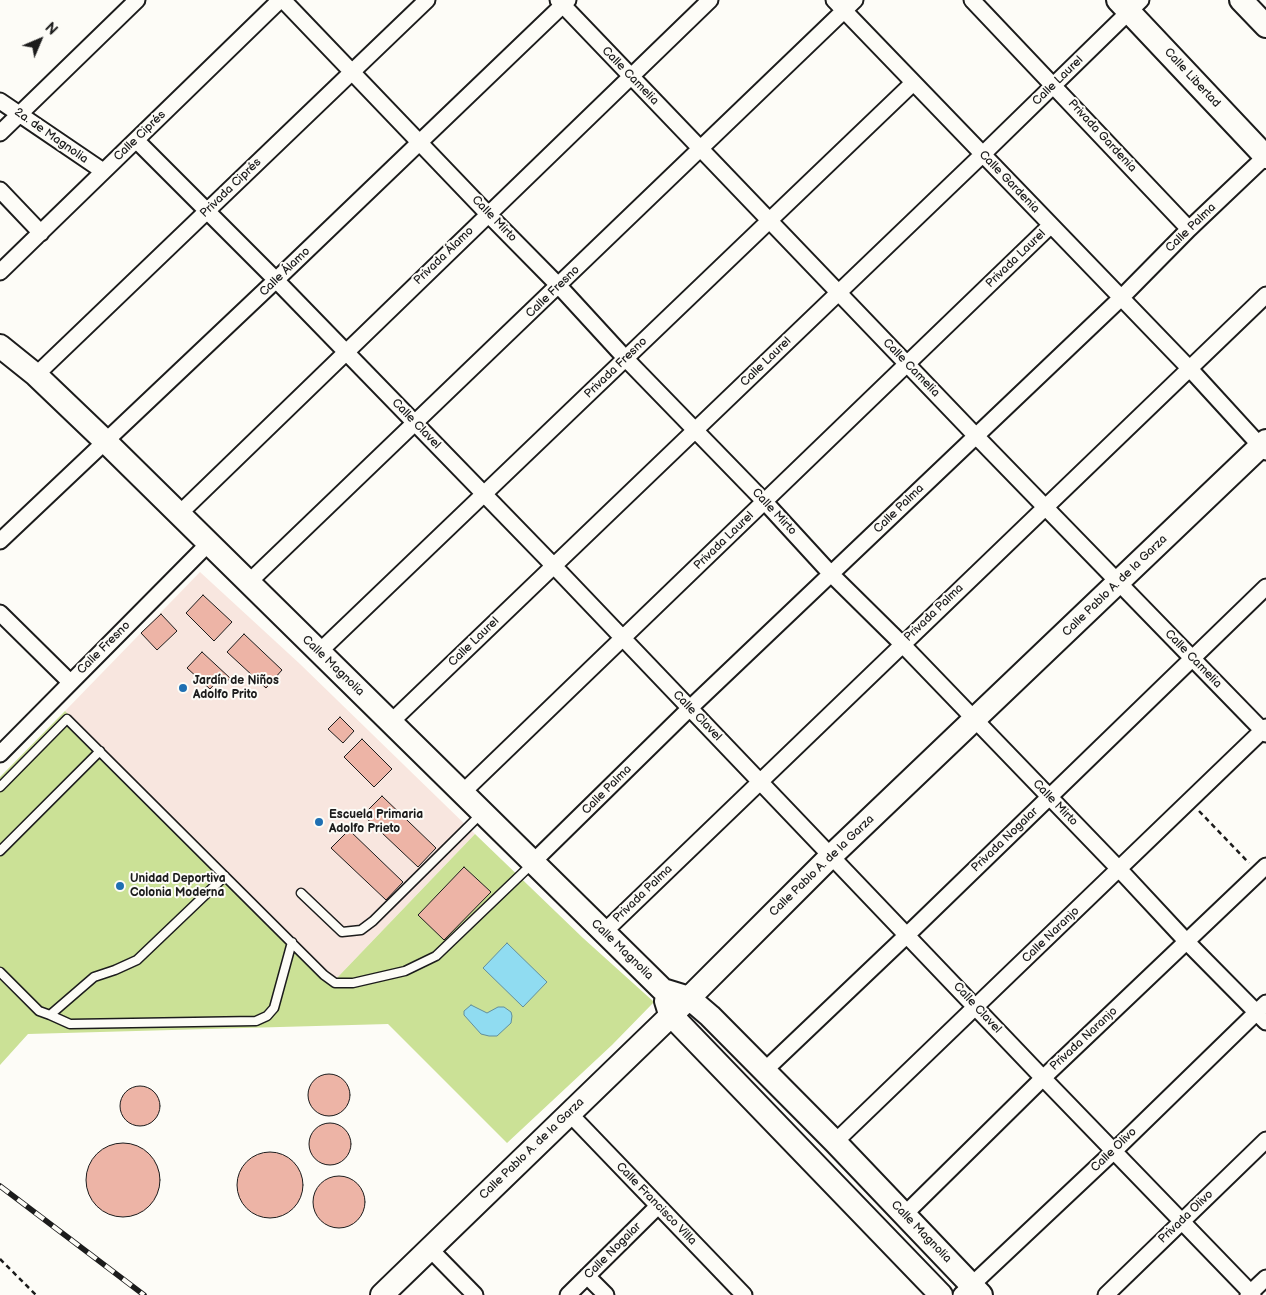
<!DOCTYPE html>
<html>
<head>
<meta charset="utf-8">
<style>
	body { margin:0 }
	#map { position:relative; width:1266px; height:1295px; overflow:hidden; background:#fdfcf7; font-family:"Balsamiq Sans",sans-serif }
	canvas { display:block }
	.north { position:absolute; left:15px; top:15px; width:50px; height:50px; -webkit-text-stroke:4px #fdfcf7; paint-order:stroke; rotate:45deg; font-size:14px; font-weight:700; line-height:20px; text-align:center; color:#1c1c1c }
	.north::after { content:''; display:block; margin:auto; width:18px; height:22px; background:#1c1c1c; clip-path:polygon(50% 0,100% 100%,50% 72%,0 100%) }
</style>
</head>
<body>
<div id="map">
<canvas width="1266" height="1295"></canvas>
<div class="north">N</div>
</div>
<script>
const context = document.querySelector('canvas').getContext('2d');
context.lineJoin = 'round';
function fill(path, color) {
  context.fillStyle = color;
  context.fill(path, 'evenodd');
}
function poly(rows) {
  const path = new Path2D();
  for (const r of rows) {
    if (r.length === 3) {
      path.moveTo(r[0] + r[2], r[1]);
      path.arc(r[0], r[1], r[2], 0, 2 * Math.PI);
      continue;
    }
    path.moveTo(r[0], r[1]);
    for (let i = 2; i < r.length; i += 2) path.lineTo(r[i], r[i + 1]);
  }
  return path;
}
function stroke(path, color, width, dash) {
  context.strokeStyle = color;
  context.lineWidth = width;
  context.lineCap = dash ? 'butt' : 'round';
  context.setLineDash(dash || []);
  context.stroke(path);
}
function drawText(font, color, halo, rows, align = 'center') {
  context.font = font + ' "Balsamiq Sans",sans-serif';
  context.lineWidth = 4;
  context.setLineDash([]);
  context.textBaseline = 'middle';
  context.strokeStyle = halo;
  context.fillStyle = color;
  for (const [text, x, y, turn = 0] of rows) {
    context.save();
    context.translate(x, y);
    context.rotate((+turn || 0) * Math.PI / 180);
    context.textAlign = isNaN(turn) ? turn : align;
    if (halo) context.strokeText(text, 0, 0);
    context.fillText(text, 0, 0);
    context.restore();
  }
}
const built = poly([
	[200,572,300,664,475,834,335,980,65,711]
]);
const green = poly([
	[65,711,335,980,475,834,583,938,654,1002,612,1045,507,1143,388,1024,28,1034,0,1065,0,777]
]);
const water = poly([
	[507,943,547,982,523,1007,483,968,507,943],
	[471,1005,487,1013,498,1007,504,1007,511,1012,512,1016,511,1023,497,1036,489,1036,481,1034,464,1015,464,1011,471,1005]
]);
const building = poly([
	[203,595,232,622,214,641,186,613,203,595],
	[161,614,177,631,157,650,141,633,161,614],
	[244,634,282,670,266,688,227,652,244,634],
	[202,652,230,678,225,684,219,679,210,689,187,668,202,652],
	[340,717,354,731,343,743,328,729,340,717],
	[362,739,392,769,374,787,344,757,362,739],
	[382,796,436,848,418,867,363,815,382,796],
	[349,830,403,882,386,900,331,848,349,830],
	[464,867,491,892,444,940,418,915,464,867],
	[329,1095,21],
	[140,1106,20],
	[330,1144,21],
	[123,1180,37],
	[270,1185,33],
	[339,1202,26]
]);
const path = poly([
	[1199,811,1249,863],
	[0,1259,36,1295]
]);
const lane = poly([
	[0,787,67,719,324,975,335,983,353,983,405,971,436,956,532,864],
	[0,851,100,751],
	[301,893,342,932,361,930,373,921,481,814],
	[0,972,39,1011,50,1015,94,977,115,970,137,960,225,876],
	[50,1015,70,1024,256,1021,267,1016,274,1008,292,942]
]);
const street = poly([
	[283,0,488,214,559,286,626,359,765,502,831,574,902,644,1119,869,1187,942,1266,1022],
	[558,0,976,436,1266,734],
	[834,0,1190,369,1266,452],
	[972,0,1189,229],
	[0,101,103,171],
	[0,133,137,0],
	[136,140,276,280,553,565,1043,1078,1253,1295],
	[0,190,41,233],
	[0,272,280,0],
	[36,375,427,0],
	[179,514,710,0],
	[0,541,276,280,568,0],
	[248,583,855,0],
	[0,613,70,682],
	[319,652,913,83],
	[391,722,982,155,1141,0],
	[0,754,208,544],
	[462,793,1050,226],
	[533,862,690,708,1121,298,1189,229,1266,156],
	[604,932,1266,295],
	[764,1071,907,935,1266,587],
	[569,1113,744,1295],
	[835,1142,1266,727],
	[904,1215,1043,1078,1266,866],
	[429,1248,475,1295],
	[587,1276,606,1295],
	[568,1295,658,1206],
	[961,1295,1114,1151,1266,1003],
	[1106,1295,1266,1140],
	[1248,1295,1266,1278]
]);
const secondary = poly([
	[1118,0,1266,157],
	[1241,0,1266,26],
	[0,346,36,375,105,441,663,990,689,998,710,1016,835,1142,981,1295],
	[666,1001,670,1014,941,1295],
	[382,1295,689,998,830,857,1266,441]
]);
const rail = poly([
	[0,1186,144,1295]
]);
const markers = [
	[183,688,5,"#1f6fb2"],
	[319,822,5,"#1f6fb2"],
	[120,886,5,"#1f6fb2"]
];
const streetNames = [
	["Calle Camelia",630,76,46],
	["Calle Libertad",1192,78,47],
	["Calle Laurel",1058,81,-44],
	["2a. de Magnolia",51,136,35],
	["Calle Ciprés",140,136,-44],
	["Privada Gardenia",1102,136,47],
	["Calle Gardenia",1009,182,46],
	["Privada Ciprés",231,188,-44],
	["Calle Mirto",494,219,46],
	["Calle Palma",1191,228,-44],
	["Privada Álamo",444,256,-44],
	["Privada Laurel",1016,259,-44],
	["Calle Álamo",285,272,-44],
	["Calle Fresno",553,292,-44],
	["Calle Laurel",766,362,-44],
	["Privada Fresno",616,368,-44],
	["Calle Camelia",911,368,46],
	["Calle Clavel",416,424,46],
	["Calle Palma",899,509,-44],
	["Calle Mirto",774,512,47],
	["Privada Laurel",724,541,-44],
	["Calle Pablo A. de la Garza",1115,586,-44],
	["Privada Palma",934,613,-44],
	["Calle Laurel",474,642,-44],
	["Calle Fresno",104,648,-45],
	["Calle Camelia",1193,659,46],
	["Calle Magnolia",333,666,44],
	["Calle Clavel",697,716,46],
	["Calle Palma",607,790,-45],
	["Calle Mirto",1055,803,46],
	["Privada Nogalar",1005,840,-44],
	["Calle Pablo A. de la Garza",822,866,-44],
	["Privada Palma",643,894,-44],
	["Calle Naranjo",1051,935,-44],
	["Calle Magnolia",622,950,44],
	["Calle Clavel",977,1008,47],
	["Privada Naranjo",1084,1039,-43],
	["Calle Pablo A. de la Garza",532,1149,-44],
	["Calle Olivo",1114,1150,-44],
	["Calle Francisco Villa",656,1204,46],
	["Privada Olivo",1186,1217,-44],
	["Calle Magnolia",921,1232,46],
	["Calle Nogalar",613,1251,-45]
];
const poiNames = [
	["Jardín de Niños",193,681],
	["Adolfo Prito",193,695],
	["Escuela Primaria",329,815],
	["Adolfo Prieto",329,829],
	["Unidad Deportiva",130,879],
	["Colonia Moderna",130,893]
];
fill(built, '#f8e6df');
fill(green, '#cbe196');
fill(water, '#90dcf1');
stroke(water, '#628f9c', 1);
fill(building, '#edb4a6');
stroke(building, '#1c1c1c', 1);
stroke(lane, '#1c1c1c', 11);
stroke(street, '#1c1c1c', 19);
stroke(secondary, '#1c1c1c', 26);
stroke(path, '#1c1c1c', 2.5, [5, 4]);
stroke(lane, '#fdfcf7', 8);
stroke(street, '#fdfcf7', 15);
stroke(secondary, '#fdfcf7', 22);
stroke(rail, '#1c1c1c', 5.5);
stroke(rail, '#fdfcf7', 4, [11]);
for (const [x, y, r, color] of markers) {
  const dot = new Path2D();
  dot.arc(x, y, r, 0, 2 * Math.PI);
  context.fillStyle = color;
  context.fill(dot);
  stroke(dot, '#fdfcf7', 2);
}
drawText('12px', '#1c1c1c', '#fdfcf7', streetNames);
drawText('bold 12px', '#1c1c1c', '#fdfcf7', poiNames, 'left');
</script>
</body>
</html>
